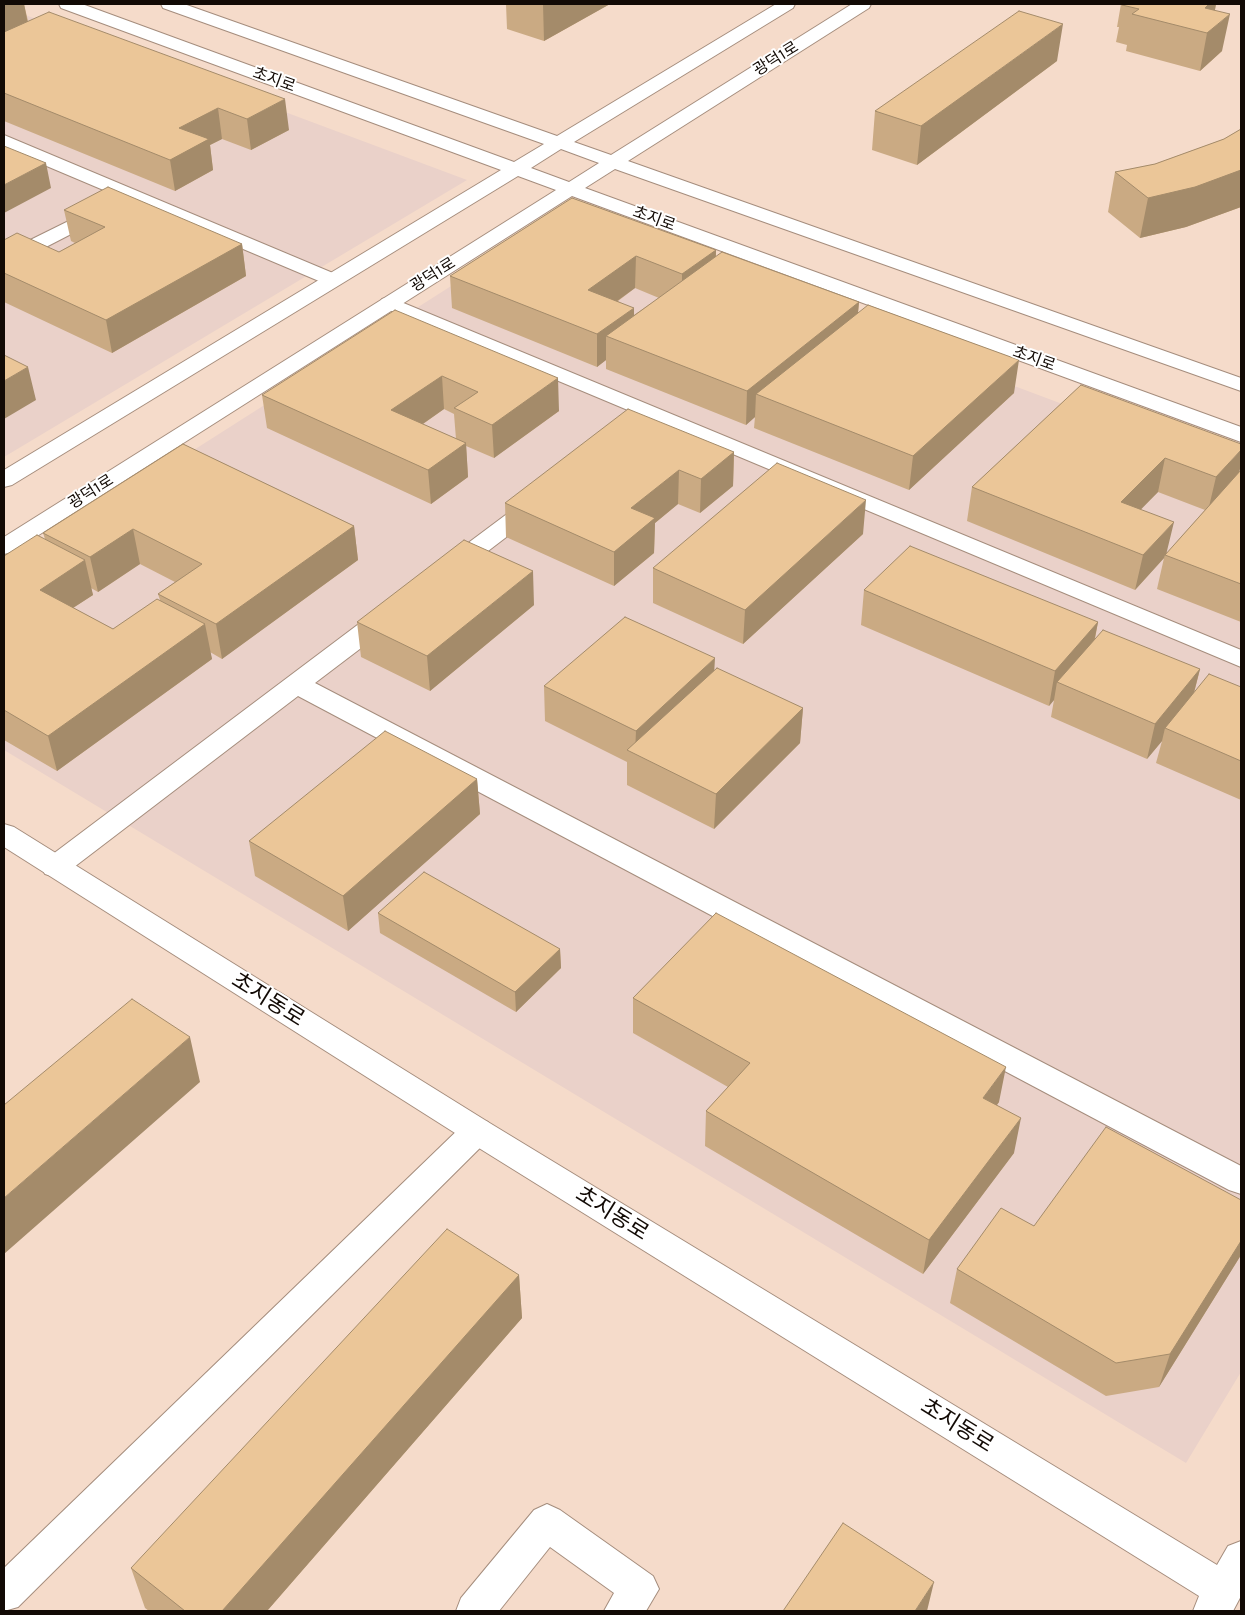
<!DOCTYPE html>
<html>
<head>
<meta charset="utf-8">
<style>
	body { margin:0 }
	#map { position:relative; width:1245px; height:1615px; overflow:hidden; background:#f5dbca; font-family:Karla,sans-serif }
	canvas { display:block }
	.frame { position:absolute; inset:0; border:5px solid #120a05; pointer-events:none }
</style>
</head>
<body>
<div id="map">
<canvas width="1245" height="1615"></canvas>
<div class="frame"></div>
</div>
<script>
const context = document.querySelector('canvas').getContext('2d');
context.lineJoin = 'round';
function fill(path, color) {
  context.fillStyle = color;
  context.fill(path, 'evenodd');
}
function poly(rows) {
  const path = new Path2D();
  for (const r of rows) {
    path.moveTo(r[0], r[1]);
    for (let i = 2; i < r.length; i += 2) path.lineTo(r[i], r[i + 1]);
  }
  return path;
}
function stroke(path, color, width, dash) {
  context.strokeStyle = color;
  context.lineWidth = width;
  context.lineCap = dash ? 'butt' : 'round';
  context.setLineDash(dash || []);
  context.stroke(path);
}
function drawText(font, color, halo, rows, align = 'center') {
  context.font = font + ' Karla,"Noto Sans KR",sans-serif';
  context.lineWidth = 4;
  context.setLineDash([]);
  context.textBaseline = 'middle';
  context.strokeStyle = halo;
  context.fillStyle = color;
  for (const [text, x, y, turn = 0] of rows) {
    context.save();
    context.translate(x, y);
    context.rotate((+turn || 0) * Math.PI / 180);
    context.textAlign = isNaN(turn) ? turn : align;
    if (halo) context.strokeText(text, 0, 0);
    context.fillText(text, 0, 0);
    context.restore();
  }
}
const commercial = poly([
	[4,7,467,180,4,457],
	[561,216,1241,471,1241,1372,1186,1463,4,750,4,571]
]);
const lane = poly([
	[477,1118,488,1122,493,1131,488,1140,18,1607,4,1611,4,1568,466,1122,477,1118],
	[547,1504,560,1510,653,1576,659,1589,646,1611,604,1611,614,1593,550,1547,499,1611,456,1611,461,1598,534,1510,547,1504]
]);
const street = poly([
	[4,135,340,276,343,280,340,284,333,286,326,284,4,148,4,135],
	[101,205,108,207,111,211,108,215,11,265,4,267,4,253,101,205],
	[389,297,1241,650,1241,667,382,307,379,303,382,299,389,297],
	[535,497,543,499,547,504,543,509,458,574,449,576,440,574,437,569,440,564,527,499,535,497],
	[389,606,398,608,401,614,398,620,315,683,1241,1166,1241,1194,1229,1190,298,696,65,874,55,877,45,874,41,867,45,860,380,608,389,606]
]);
const secondary = poly([
	[59,4,82,4,514,162,544,144,163,8,161,4,184,4,557,136,776,4,795,4,793,8,574,142,611,155,852,4,871,4,869,8,628,161,1241,378,1241,391,615,169,585,188,1241,427,1241,442,572,196,12,552,4,554,4,537,556,190,518,176,12,485,4,487,4,470,501,170,61,8,59,4],
	[561,149,599,163,569,182,531,168,561,149],
	[4,824,14,827,488,1122,1217,1565,1228,1546,1241,1541,1241,1596,1233,1611,1193,1611,1199,1596,466,1140,4,847,4,824]
]);
const wall = poly([
	[4,4,24,4,28,21,289,130,251,150,222,139,210,145,213,170,175,191,4,121],
	[506,4,610,4,544,41,507,29],
	[1121,4,1216,4,1215,10,1222,51,1200,71,1126,51,1127,45,1116,42,1119,27,1117,27],
	[1057,61,917,165,872,150,875,111],
	[1241,129,1241,207,1186,227,1140,238,1108,212,1115,172,1155,164,1224,139],
	[572,198,716,250,716,257,859,302,858,313,1014,393,909,490,754,428,755,417,746,425,606,369,606,360,597,367,452,308,450,276],
	[635,288,659,298,634,315,618,301],
	[64,210,242,244,246,276,112,353,4,302,4,240,59,252,75,243,71,241],
	[395,310,559,411,494,458,466,446,468,477,431,504,267,428,262,395],
	[444,409,454,414,456,439,423,424],
	[1081,385,1239,473,1241,470,1241,622,1157,589,1164,558,1135,590,967,521,972,487],
	[1158,492,1205,510,1167,553,1140,509],
	[183,444,354,526,358,560,222,659,210,652,212,659,57,771,4,740,4,556,45,539,43,533],
	[140,564,175,582,158,594,160,600,113,629,73,608,93,595,91,588,98,592],
	[734,452,733,486,700,513,678,504,655,523,654,553,614,586,506,537,505,503],
	[863,534,743,644,653,603,653,568],
	[864,590,1098,622,1095,639,1200,669,1194,693,1241,687,1241,800,1156,763,1162,741,1147,759,1051,717,1054,700,1049,706,861,625],
	[534,605,430,691,361,657,357,622],
	[714,670,803,708,800,743,714,829,627,785,627,762,545,721,544,686],
	[477,779,480,814,348,931,255,876,249,841],
	[378,913,560,949,561,968,516,1012,380,933],
	[633,998,999,1102,997,1105,1014,1153,923,1274,705,1146,706,1111,728,1087,633,1033],
	[1241,1200,1241,1255,1159,1387,1106,1396,950,1303,957,1269,1034,1226],
	[519,1275,522,1318,267,1611,149,1611,145,1608,131,1568]
]);
const shadedWall = poly([
	[4,4,24,4,28,24,4,35],
	[543,4,610,4,544,41],
	[1209,4,1216,4,1211,30,1230,14,1222,51,1200,71,1207,33,1205,8],
	[1063,24,1057,61,917,165,921,126],
	[285,99,289,130,251,150,247,119],
	[218,108,222,139,210,145,213,170,175,191,170,160,179,128],
	[46,163,51,188,4,213,4,185],
	[1241,170,1241,207,1186,227,1140,238,1148,198],
	[242,244,246,276,112,353,106,320],
	[716,250,715,282,682,306,682,274],
	[636,256,635,288,588,322,588,290],
	[859,302,856,334,756,394,755,417,746,425,747,391],
	[634,308,634,340,606,336,606,360,597,367,597,334],
	[1019,360,1014,393,909,490,913,456],
	[28,367,36,400,4,419,4,381],
	[442,376,444,409,394,444,391,410],
	[558,378,559,411,494,458,492,425],
	[466,443,468,477,431,504,428,470],
	[1241,450,1241,464,1238,479,1208,511,1216,477],
	[734,452,733,486,700,513,701,479],
	[1165,458,1158,492,1115,536,1121,502],
	[679,470,678,504,655,523,654,553,614,586,614,552,631,508],
	[866,500,863,534,743,644,745,610],
	[1174,522,1166,555,1165,555,1164,558,1135,590,1143,555],
	[354,526,358,560,222,659,216,624],
	[133,529,140,564,98,592,90,557],
	[85,560,93,595,48,624,40,590],
	[533,571,534,605,430,691,427,656],
	[1098,622,1091,657,1057,682,1054,700,1049,706,1055,671],
	[205,624,212,659,57,771,48,736],
	[715,658,713,693,635,754,636,731],
	[1200,669,1191,704,1165,728,1162,741,1147,759,1155,724],
	[803,708,800,743,714,829,716,794],
	[477,779,480,814,348,931,343,896],
	[560,949,561,968,516,1012,515,992],
	[190,1037,200,1082,4,1254,4,1198],
	[1006,1067,999,1102,976,1133,983,1098],
	[1021,1118,1014,1153,923,1274,929,1240],
	[1241,1241,1241,1255,1159,1387,1170,1354],
	[519,1275,522,1318,267,1611,222,1611],
	[934,1582,927,1611,915,1611]
]);
const building = poly([
	[1123,4,1209,4,1205,8,1230,14,1207,33,1132,14,1139,9,1122,5,1123,4],
	[1019,11,1063,24,921,126,875,111,1019,11],
	[49,12,285,99,247,119,218,108,179,128,209,139,170,160,4,93,4,32,49,12],
	[1241,129,1241,170,1195,187,1148,198,1115,172,1155,164,1224,139,1241,129],
	[4,146,46,163,4,185,4,146],
	[108,187,242,244,106,320,4,273,4,240,17,233,59,252,105,227,64,210,108,187],
	[572,198,716,250,682,274,636,256,588,290,634,308,597,334,450,276,572,198],
	[722,252,859,302,747,391,606,336,722,252],
	[868,305,1019,360,913,456,756,394,868,305],
	[395,310,558,378,492,425,454,408,478,392,442,376,391,410,466,443,428,470,262,395,395,310],
	[4,355,28,367,4,381,4,355],
	[1081,385,1241,444,1241,450,1216,477,1165,458,1121,502,1174,522,1143,555,972,487,1081,385],
	[628,409,734,452,701,479,679,470,631,508,655,518,614,552,505,503,628,409],
	[183,444,354,526,216,624,158,594,202,564,133,529,90,557,43,533,183,444],
	[777,463,866,500,745,610,653,568,777,463],
	[1241,470,1241,584,1165,555,1241,470],
	[37,535,85,560,40,590,113,629,157,599,205,624,48,736,4,710,4,556,37,535],
	[464,540,533,571,427,656,357,622,464,540],
	[910,546,1098,622,1055,671,864,590,910,546],
	[625,617,715,658,636,731,544,686,625,617],
	[1103,630,1200,669,1155,724,1057,682,1103,630],
	[717,668,803,708,716,794,627,750,717,668],
	[1209,674,1241,687,1241,761,1165,728,1209,674],
	[385,731,477,779,343,896,249,841,385,731],
	[424,872,560,949,515,992,378,913,424,872],
	[716,913,1006,1067,983,1098,1021,1118,929,1240,706,1111,750,1063,633,998,716,913],
	[132,999,190,1037,4,1198,4,1105,132,999],
	[1106,1127,1241,1200,1241,1241,1170,1354,1116,1363,957,1269,1001,1208,1034,1226,1106,1127],
	[447,1229,519,1275,222,1611,185,1611,131,1568,447,1229],
	[843,1523,934,1582,915,1611,783,1611,843,1523]
]);
const farStreetnames = [
	["광덕1로",776,59,-32],
	["초지로",274,80,20],
	["초지로",654,219,20],
	["광덕1로",433,275,-32],
	["초지로",1034,359,20],
	["광덕1로",91,492,-32]
];
const nearStreetnames = [
	["초지동로",268,1000,32],
	["초지동로",612,1214,32],
	["초지동로",957,1426,32]
];
fill(commercial, '#ead1c9');
stroke(lane, '#a58d7d', 2);
stroke(street, '#a58d7d', 2);
stroke(secondary, '#a58d7d', 2);
fill(lane, '#fff');
fill(street, '#fff');
fill(secondary, '#fff');
fill(wall, '#caaa83');
fill(shadedWall, '#a48b6a');
fill(building, '#ebc698');
stroke(building, '#a48b6a', 1);
drawText('16px', '#120a05', '#fff', farStreetnames);
drawText('22px', '#120a05', '#fff', nearStreetnames);
</script>
</body>
</html>
